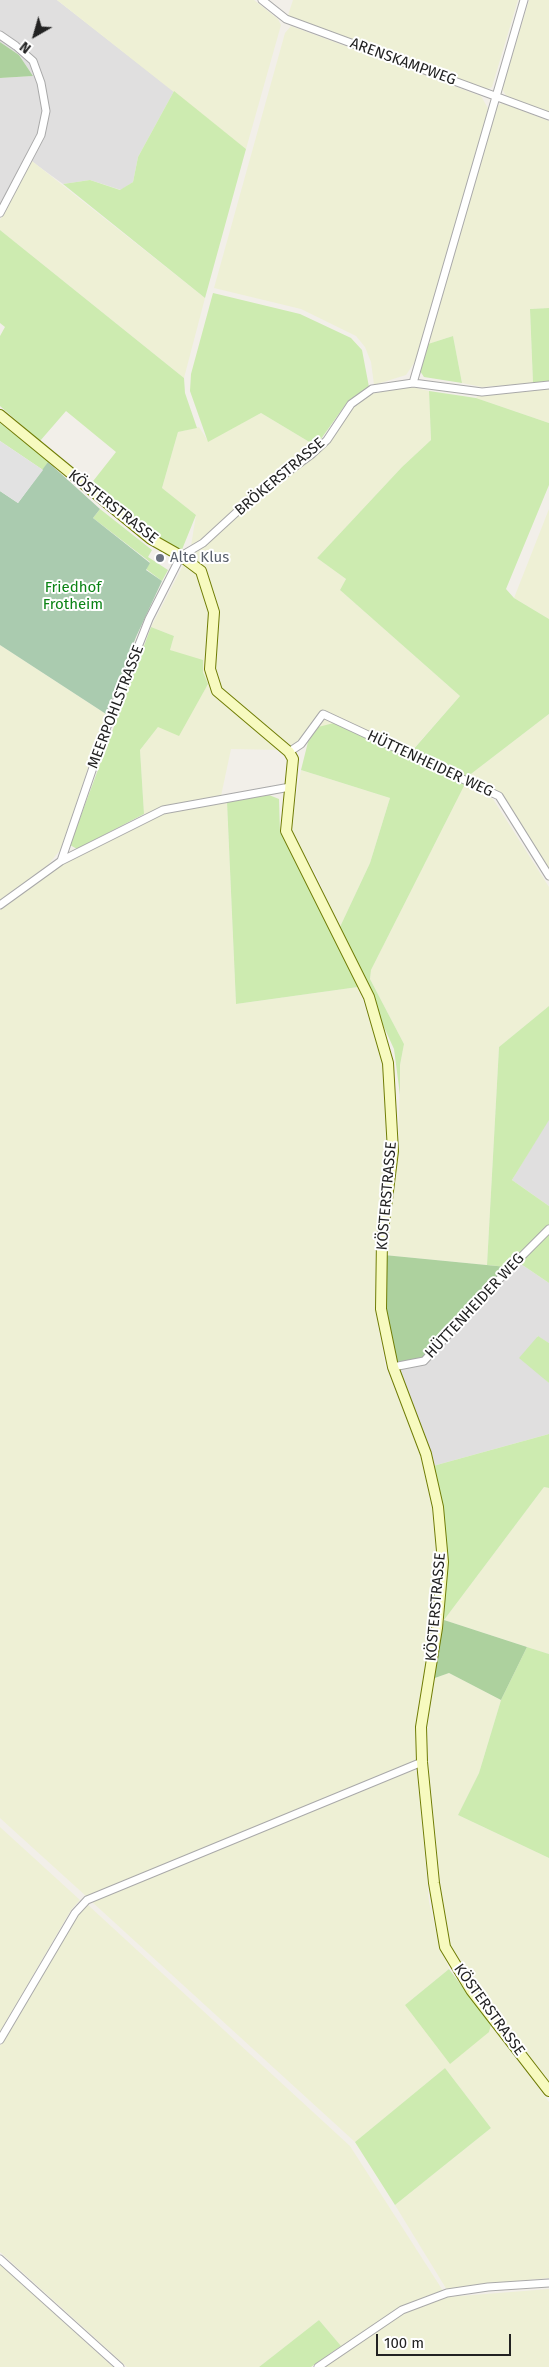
<!DOCTYPE html>
<html>
<head>
<meta charset="utf-8">
<style>
	body { margin:0 }
	#map { position:relative; width:549px; height:2367px; overflow:hidden; background:#f2efe9; font-family:"Fira Sans",sans-serif }
	canvas { display:block }
	.north { position:absolute; left:10px; top:10px; width:50px; height:50px; -webkit-text-stroke:4px #fff; paint-order:stroke; rotate:218deg; font-size:14px; font-weight:700; line-height:20px; text-align:center; color:#222 }
	.north::after { content:''; display:block; margin:auto; width:18px; height:22px; background:#222; clip-path:polygon(50% 0,100% 100%,50% 72%,0 100%) }
	.scale { position:absolute; left:376px; top:2334px; width:135px; height:22px; box-sizing:border-box; border:2px solid #222; border-top:0; padding-left:6px; font-size:15px; line-height:18px; white-space:nowrap; color:#222; -webkit-text-stroke:4px #fff; paint-order:stroke }
</style>
</head>
<body>
<div id="map">
<canvas width="549" height="2367"></canvas>
<div class="north">N</div>
<div class="scale">100 m</div>
</div>
<script>
const context = document.querySelector('canvas').getContext('2d');
context.lineJoin = 'round';
function fill(path, color) {
  context.fillStyle = color;
  context.fill(path, 'evenodd');
}
function poly(rows) {
  const path = new Path2D();
  for (const r of rows) {
    path.moveTo(r[0], r[1]);
    for (let i = 2; i < r.length; i += 2) path.lineTo(r[i], r[i + 1]);
  }
  return path;
}
function stroke(path, color, width, dash) {
  context.strokeStyle = color;
  context.lineWidth = width;
  context.lineCap = dash ? 'butt' : 'round';
  context.setLineDash(dash || []);
  context.stroke(path);
}
function drawText(font, color, halo, rows, align = 'center') {
  context.font = font + ' "Fira Sans",sans-serif';
  context.lineWidth = 4;
  context.setLineDash([]);
  context.textBaseline = 'middle';
  context.strokeStyle = halo;
  context.fillStyle = color;
  for (const [text, x, y, turn = 0] of rows) {
    context.save();
    context.translate(x, y);
    context.rotate((+turn || 0) * Math.PI / 180);
    context.textAlign = isNaN(turn) ? turn : align;
    if (halo) context.strokeText(text, 0, 0);
    context.fillText(text, 0, 0);
    context.restore();
  }
}
const residential = poly([
	[0,0,57,0,174,91,138,157,133,182,121,190,90,180,63,184,27,158,0,208,0,78,33,76,19,55,0,42],
	[548,1120,549,1120,549,1206,512,1180],
	[518,1262,549,1283,549,1343,537,1336,543,1377,549,1383,549,1434,433,1466,397,1369,427,1363]
]);
const farmland = poly([
	[57,0,254,0,278,19,281,25,246,149],
	[293,0,518,0,492,87,483,91,287,18],
	[529,0,549,0,549,113,507,97,502,89],
	[291,26,481,96,489,110,416,360,406,375,374,385,371,362,365,347,356,336,301,309,214,288,285,33],
	[502,103,549,121,549,308,530,309,533,383,482,387,462,383,453,336,428,344,496,107],
	[32,161,205,298,184,378,0,230,0,220],
	[412,387,429,391,431,440,402,467,317,558,346,579,340,590,460,696,407,756,318,727,308,742,283,750,231,749,221,796,144,814,140,750,158,727,208,685,203,672,170,650,174,636,151,627,190,552,196,515,162,488,178,432,199,427,208,441,261,413,316,446,362,399,375,393],
	[549,389,549,423,476,398,478,395],
	[549,509,549,619,514,598],
	[0,645,106,714,61,849,48,865,0,900],
	[549,714,549,869,502,794,467,777],
	[301,770,390,798,370,863,339,929,317,876,290,830],
	[465,784,493,799,549,887,549,1006,499,1047,487,1265,384,1255,398,1156,400,1065,404,1044,370,979,371,970],
	[227,802,236,1004,358,987,383,1059,388,1149,376,1237,376,1313,385,1365,421,1456,432,1507,437,1558,432,1630,417,1762,87,1897,0,1818,0,910,64,863,163,813],
	[544,1487,549,1488,549,1654,444,1620],
	[449,1673,501,1700,479,1773,458,1815,549,1858,549,2083,477,1988,450,1945,437,1882,426,1770,425,1727,432,1679],
	[411,1769,418,1772,429,1902,436,1932,449,1969,405,2005,489,2032,491,2025,549,2102,549,2278,485,2284,447,2290,395,2205,491,2128,445,2068,355,2142,91,1901],
	[0,1827,80,1900,71,1910,0,2032],
	[88,1905,350,2146,447,2297,549,2289,549,2367,323,2367,345,2351,319,2320,259,2367,127,2367,0,2252,0,2046,78,1914],
	[0,2264,113,2367,0,2367]
]);
const grass = poly([
	[174,91,246,149,205,298,63,184,90,180,120,190,133,182,138,157],
	[0,230,184,378,185,393,197,428,178,432,162,488,196,515,181,552,153,535,90,485,116,452,66,411,40,441,0,406,0,336,5,327,0,323],
	[213,293,300,314,351,338,362,350,369,387,348,401,316,446,261,413,208,442,190,391,191,374],
	[549,308,549,381,533,383,530,309],
	[453,336,462,383,424,377,420,371,428,344],
	[429,391,476,398,549,423,549,485,506,589,514,598,549,619,549,714,467,777,412,751,460,696,340,590,346,579,317,558,402,467,431,440],
	[0,423,49,461,43,470,0,441],
	[100,509,152,550,148,557,168,570,162,581,146,569,150,562,93,518],
	[151,627,174,636,170,650,203,660,203,672,208,684,179,736,158,727,140,750,144,814,77,849,70,845],
	[334,723,465,784,371,970,370,979,404,1044,400,1065,400,1095,394,1049,339,929,370,863,390,798,301,770,308,742,318,727],
	[269,795,279,799,280,832,358,987,236,1004,227,802],
	[549,1006,549,1120,512,1180,549,1206,549,1225,507,1267,487,1265,499,1047],
	[549,1233,549,1283,518,1262],
	[538,1336,549,1343,549,1383,519,1358],
	[549,1434,549,1488,544,1487,444,1620,446,1565,433,1466],
	[527,1647,549,1654,549,1858,458,1815,479,1773,501,1700],
	[449,1969,491,2025,489,2032,450,2064,405,2005],
	[445,2068,491,2128,395,2205,355,2142],
	[319,2320,341,2346,311,2367,259,2367]
]);
const forest = poly([
	[0,42,19,55,33,76,0,78],
	[384,1255,507,1267,423,1359,394,1364,383,1309],
	[444,1620,527,1647,501,1700,449,1673,432,1679]
]);
const cemetery = poly([
	[48,462,100,509,93,518,150,563,146,570,162,581,136,637,106,714,0,645,0,491,18,503]
]);
const parking = poly([
	[0,441,43,470,18,503,0,491]
]);
const street = poly([
	[262,0,286,19,549,116],
	[0,35,16,46,33,61,41,83,46,111,41,135,0,213],
	[413,383,524,0],
	[289,752,301,744,323,714,499,796,549,876],
	[61,861,112,712,138,647,149,619,181,556,203,543,252,498,312,454,327,440,351,404,372,389,413,383,482,392,549,385],
	[0,905,61,861,163,810,290,787],
	[393,1367,424,1361,506,1272,549,1229],
	[0,2040,75,1913,87,1900,422,1762],
	[0,2259,120,2367],
	[318,2367,402,2310,447,2293,488,2287,549,2283]
]);
const secondary = poly([
	[0,415,151,539,181,556,201,571,214,612,210,669,217,691,289,752,293,759,286,831,369,997,388,1063,393,1151,382,1239,381,1309,393,1367,426,1454,438,1507,443,1562,437,1628,421,1727,422,1762,434,1883,445,1947,471,1990,549,2091]
]);
const markers = [
	[160,558,5,"#6b7280"]
];
const streetNames = [
	["ARENSKAMPWEG",403,62,20],
	["BRÖKERSTRASSE",280,477,-40],
	["KÖSTERSTRASSE",113,507,38],
	["MEERPOHLSTRASSE",116,707,-69],
	["HÜTTENHEIDER WEG",430,764,25],
	["KÖSTERSTRASSE",387,1196,-85],
	["HÜTTENHEIDER WEG",475,1306,-47],
	["KÖSTERSTRASSE",436,1607,-85],
	["KÖSTERSTRASSE",489,2010,54]
];
const worshipNames = [
	["Alte Klus",170,558]
];
const parkNames = [
	["Friedhof",73,588],
	["Frotheim",73,605]
];
fill(residential, '#e0dfdf');
fill(farmland, '#eef0d5');
fill(grass, '#cdebb0');
fill(forest, '#add19e');
fill(cemetery, '#aacbaf');
fill(parking, '#e2e2e2');
stroke(street, '#a9a9a9', 9);
stroke(secondary, '#707d05', 12);
stroke(street, '#fff', 7);
stroke(secondary, '#f7fabf', 10);
for (const [x, y, r, color] of markers) {
  const dot = new Path2D();
  dot.arc(x, y, r, 0, 2 * Math.PI);
  context.fillStyle = color;
  context.fill(dot);
  stroke(dot, '#fff', 2);
}
drawText('15px', '#222', '#fff', streetNames);
drawText('15px', '#5b616d', '#fff', worshipNames, 'left');
drawText('15px', '#0c8416', '#fff', parkNames);
</script>
</body>
</html>
